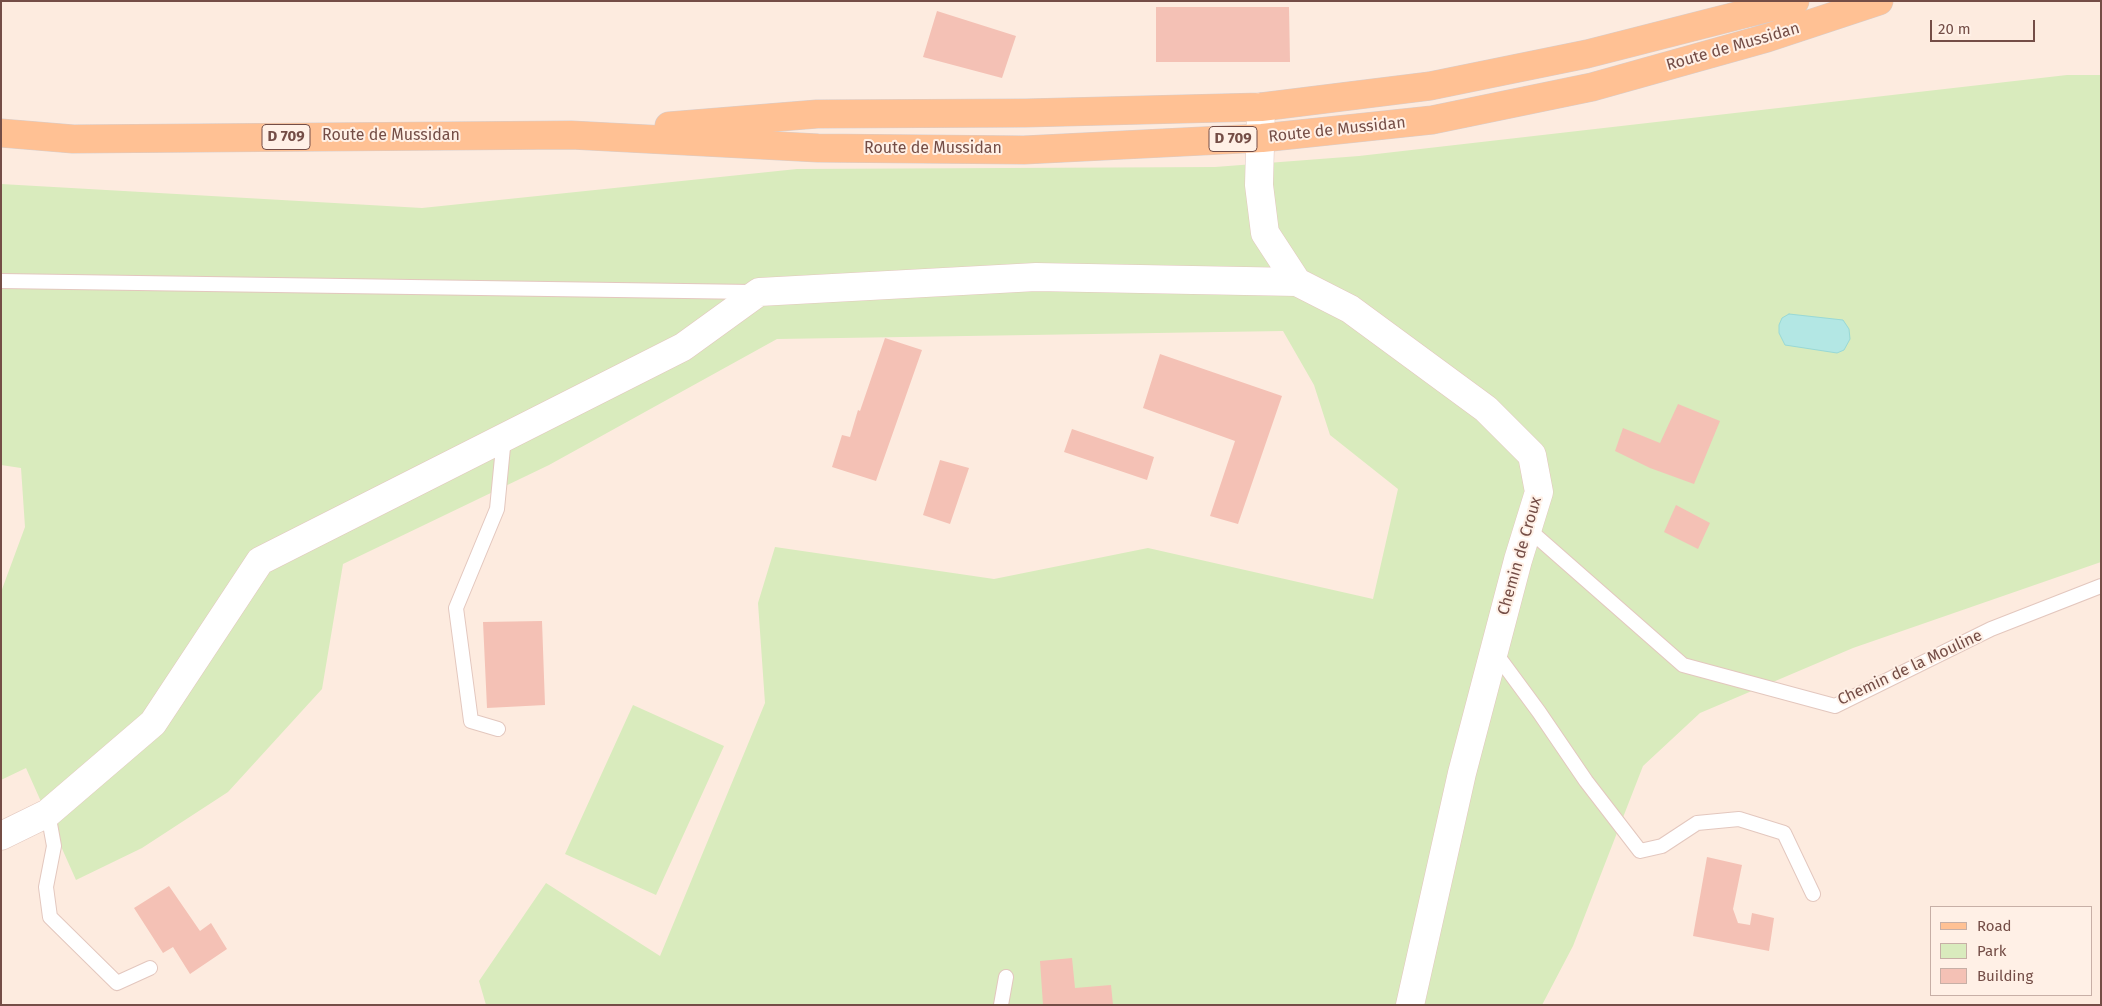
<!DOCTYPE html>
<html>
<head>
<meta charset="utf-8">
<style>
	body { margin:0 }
	#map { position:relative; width:2102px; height:1006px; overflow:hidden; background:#fdebdf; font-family:"Fira Sans",sans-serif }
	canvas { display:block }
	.frame { position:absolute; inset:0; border:2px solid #744d46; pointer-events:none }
	.legend { position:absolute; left:1930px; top:906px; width:162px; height:90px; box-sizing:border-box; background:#fff0e6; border:1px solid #c7afa6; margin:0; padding:6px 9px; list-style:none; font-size:15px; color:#744d46 }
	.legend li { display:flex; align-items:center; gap:10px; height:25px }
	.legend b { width:25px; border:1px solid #c7afa6 }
	.scale { position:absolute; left:1930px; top:20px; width:105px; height:22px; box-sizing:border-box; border:2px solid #744d46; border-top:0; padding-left:6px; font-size:15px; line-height:18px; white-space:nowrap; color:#744d46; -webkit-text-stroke:4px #fff0e6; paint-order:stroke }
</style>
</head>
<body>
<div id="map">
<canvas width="2102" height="1006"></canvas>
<div class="frame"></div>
<ul class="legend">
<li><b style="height:6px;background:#ffc194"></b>Road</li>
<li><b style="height:14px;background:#d9ebbd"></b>Park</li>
<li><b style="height:14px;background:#f4c1b5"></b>Building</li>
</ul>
<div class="scale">20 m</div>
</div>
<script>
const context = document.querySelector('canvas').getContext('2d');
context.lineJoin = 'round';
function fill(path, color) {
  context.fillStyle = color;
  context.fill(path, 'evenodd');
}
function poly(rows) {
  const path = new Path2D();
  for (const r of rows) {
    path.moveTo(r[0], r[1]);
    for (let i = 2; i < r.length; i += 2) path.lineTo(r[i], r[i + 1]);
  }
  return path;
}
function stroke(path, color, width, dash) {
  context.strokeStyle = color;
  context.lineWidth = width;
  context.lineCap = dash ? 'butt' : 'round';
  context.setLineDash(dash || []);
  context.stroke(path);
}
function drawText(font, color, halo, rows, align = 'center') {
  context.font = font + ' "Fira Sans",sans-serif';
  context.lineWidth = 4;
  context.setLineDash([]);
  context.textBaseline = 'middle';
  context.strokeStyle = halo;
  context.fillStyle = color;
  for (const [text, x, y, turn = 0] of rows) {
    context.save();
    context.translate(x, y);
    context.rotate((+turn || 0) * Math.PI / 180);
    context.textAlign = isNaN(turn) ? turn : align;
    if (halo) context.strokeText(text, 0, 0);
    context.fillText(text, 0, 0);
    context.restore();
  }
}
const green = poly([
	[2067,75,2101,75,2101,562,1853,648,1700,713,1643,766,1573,946,1542,1005,486,1005,479,981,546,883,660,956,765,703,758,603,775,547,994,579,1148,548,1373,599,1398,489,1330,435,1314,385,1283,331,777,339,549,465,343,564,322,689,228,792,142,848,76,880,26,768,1,780,1,592,25,527,21,468,1,465,1,184,422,208,797,169,1215,167,1359,156],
	[633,705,724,746,656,895,565,854]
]);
const water = poly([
	[1789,314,1843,320,1849,329,1850,339,1844,350,1837,353,1785,345,1779,333,1779,325,1782,318,1789,314]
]);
const building = poly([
	[1156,7,1289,7,1290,62,1156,62],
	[937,11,1016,36,1002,78,923,57],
	[885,338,922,350,876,481,832,467,842,435,850,437,858,410,860,411],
	[1160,354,1282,396,1238,524,1210,516,1235,441,1143,408],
	[1678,404,1720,421,1694,484,1650,468,1615,451,1623,428,1660,443],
	[1072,429,1154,457,1147,480,1064,452],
	[940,460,969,468,950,524,923,515],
	[1676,505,1710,523,1698,549,1664,532],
	[542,621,545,705,487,708,483,622],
	[1707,857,1742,865,1733,909,1738,923,1750,925,1752,913,1774,918,1769,951,1693,936],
	[169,886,200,931,211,923,227,949,190,974,173,947,163,953,134,908],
	[1072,958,1075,988,1111,985,1113,1005,1043,1005,1040,961]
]);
const service = poly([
	[1,281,753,292],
	[1527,528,1683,665,1835,706,1991,629,2101,586],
	[1494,651,1539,712,1586,781,1640,851,1662,846,1697,823,1739,819,1784,833,1813,894],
	[498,729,471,721,456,608,497,509,504,437],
	[48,813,54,846,46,887,50,917,117,983,150,968],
	[1001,1005,1006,977]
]);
const minor = poly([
	[1261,107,1259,185,1265,233,1297,282,1350,309,1486,409,1532,455,1539,492,1518,560,1462,773,1410,1005],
	[1,836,48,813,153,723,260,561,683,347,759,292,1036,277,1297,282]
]);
const primary = poly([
	[669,126,817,114,1026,113,1261,107,1430,86,1587,54,1795,1],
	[1,133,73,139,571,135,818,148,1024,150,1262,138,1432,120,1592,87,1767,38,1879,1]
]);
const shields = [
	[286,137,48],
	[1233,139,48]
];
const shieldNames = [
	["D 709",286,137],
	["D 709",1233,139]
];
const streetNames = [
	["Route de Mussidan",1733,47,-16],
	["Route de Mussidan",1337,130,-6],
	["Route de Mussidan",391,136],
	["Route de Mussidan",933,149],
	["Chemin de Croux",1520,556,-74],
	["Chemin de la Mouline",1910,668,-25]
];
fill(green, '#d9ebbd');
fill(water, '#b3e7e4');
stroke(water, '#99d9d6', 1);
fill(building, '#f4c1b5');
stroke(service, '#e3c7be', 16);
stroke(minor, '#e3c7be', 29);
stroke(primary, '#d8cdcb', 29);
stroke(service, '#fff', 14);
stroke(minor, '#fff', 28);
stroke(primary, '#ffc194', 28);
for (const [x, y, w] of shields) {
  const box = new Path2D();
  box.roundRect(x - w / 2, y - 12.5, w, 25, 4);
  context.fillStyle = '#fff0e6';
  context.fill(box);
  stroke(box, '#744d46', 1);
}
drawText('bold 15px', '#744d46', null, shieldNames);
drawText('16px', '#744d46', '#fff0e6', streetNames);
</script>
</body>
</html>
